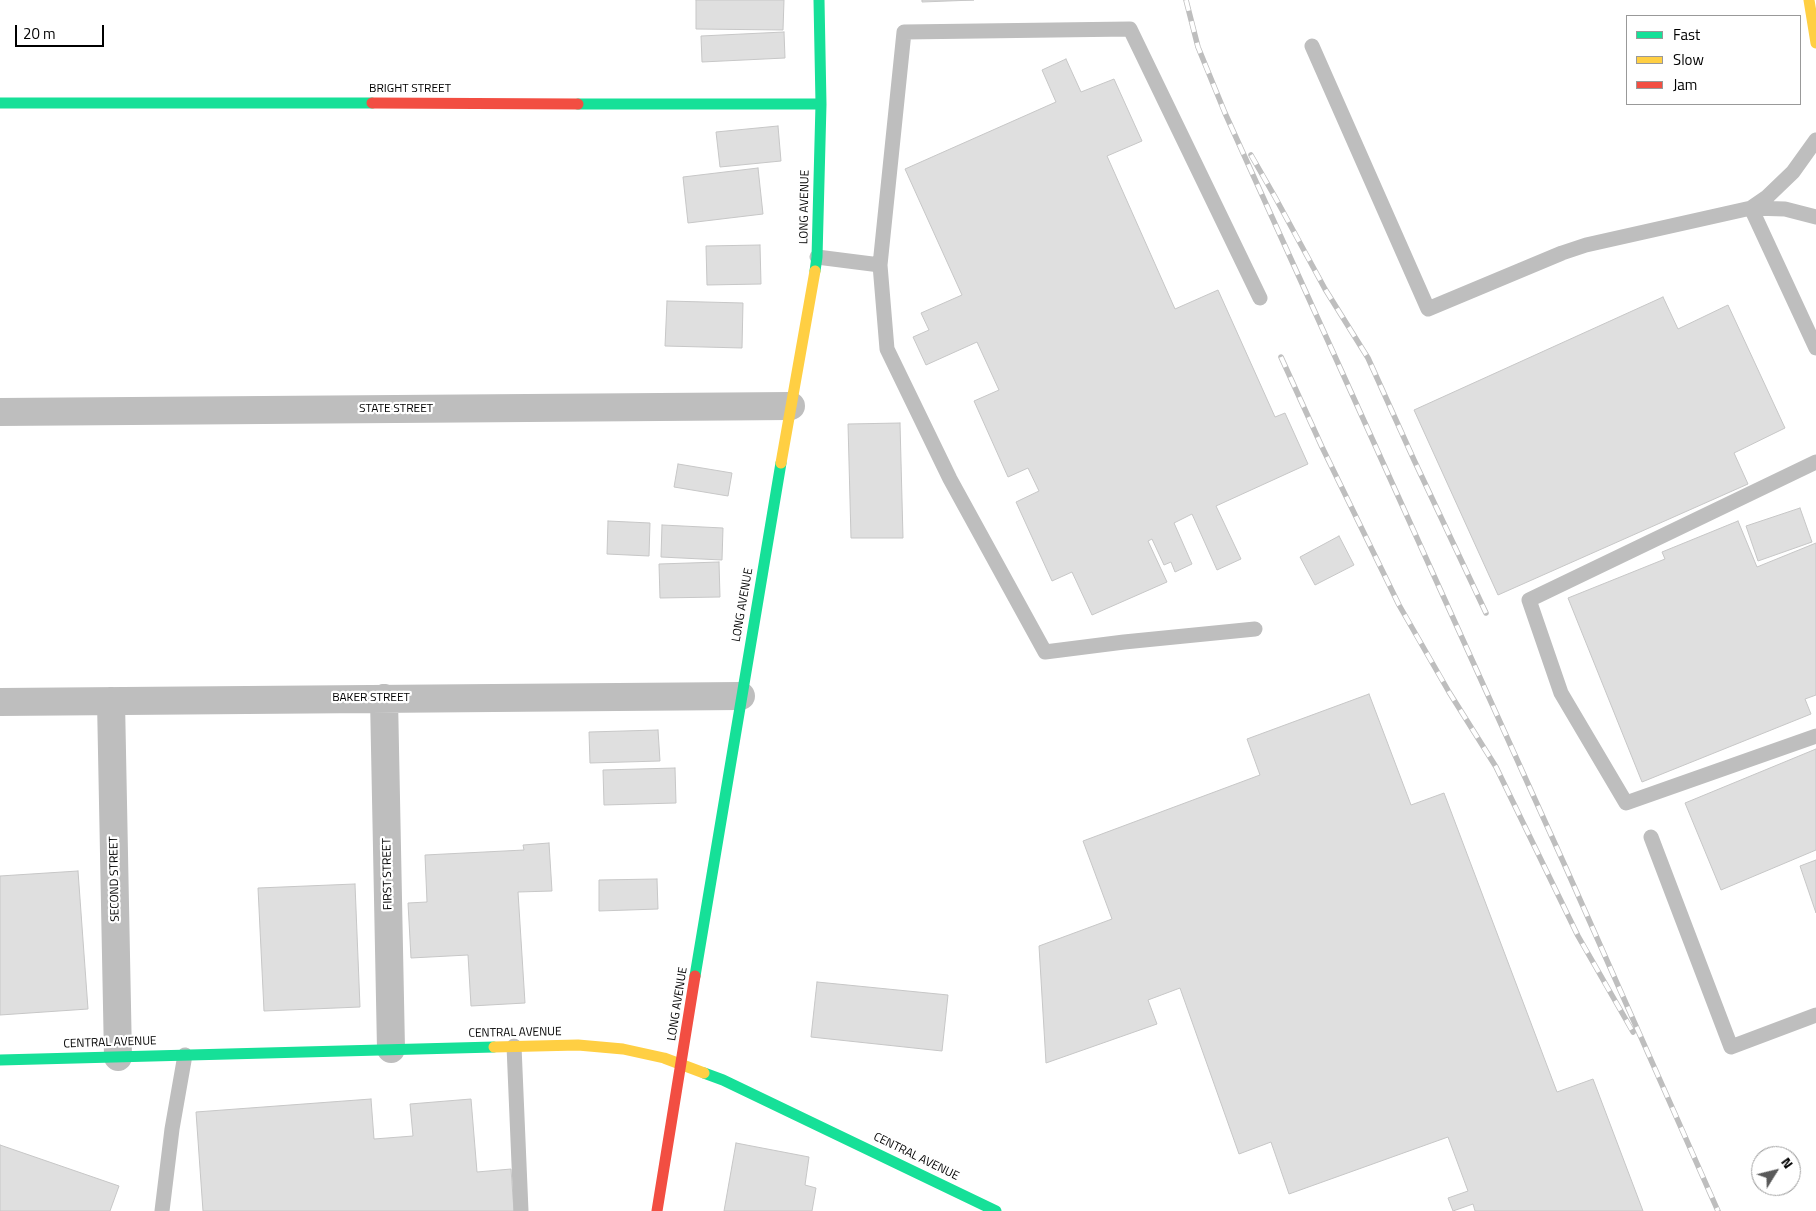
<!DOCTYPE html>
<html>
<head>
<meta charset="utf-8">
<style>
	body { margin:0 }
	#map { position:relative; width:1816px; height:1211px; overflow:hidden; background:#fff; font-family:"Titillium Web",sans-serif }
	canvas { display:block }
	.legend { position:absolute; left:1626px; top:15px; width:175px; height:90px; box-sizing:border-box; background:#fff; border:1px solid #999; margin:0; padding:6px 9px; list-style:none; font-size:15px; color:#000 }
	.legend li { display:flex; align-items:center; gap:10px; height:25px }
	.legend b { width:25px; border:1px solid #999 }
	.north { position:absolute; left:1751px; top:1146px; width:50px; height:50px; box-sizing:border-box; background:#fff; border:1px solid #999; border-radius:50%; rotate:54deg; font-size:14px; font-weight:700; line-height:20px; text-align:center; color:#000 }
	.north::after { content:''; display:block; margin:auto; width:18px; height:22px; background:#595959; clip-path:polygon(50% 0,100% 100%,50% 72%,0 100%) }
	.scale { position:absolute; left:15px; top:25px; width:89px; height:22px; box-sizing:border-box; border:2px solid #000; border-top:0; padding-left:6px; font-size:15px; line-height:18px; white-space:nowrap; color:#000; -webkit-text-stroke:4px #fff; paint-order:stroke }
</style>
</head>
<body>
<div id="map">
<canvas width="1816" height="1211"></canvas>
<ul class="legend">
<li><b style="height:6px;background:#16e098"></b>Fast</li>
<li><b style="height:6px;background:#ffcf43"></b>Slow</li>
<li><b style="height:6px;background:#f24e42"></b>Jam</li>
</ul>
<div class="north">N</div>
<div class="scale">20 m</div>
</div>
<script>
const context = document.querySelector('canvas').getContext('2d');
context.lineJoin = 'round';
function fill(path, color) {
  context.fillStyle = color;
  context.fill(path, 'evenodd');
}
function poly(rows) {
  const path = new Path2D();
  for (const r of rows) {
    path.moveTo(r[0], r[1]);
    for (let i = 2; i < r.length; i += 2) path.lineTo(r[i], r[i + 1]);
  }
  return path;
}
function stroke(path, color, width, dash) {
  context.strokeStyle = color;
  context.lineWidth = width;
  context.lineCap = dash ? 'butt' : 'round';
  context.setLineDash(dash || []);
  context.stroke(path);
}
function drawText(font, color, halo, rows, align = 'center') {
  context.font = font + ' "Titillium Web",sans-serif';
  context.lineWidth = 4.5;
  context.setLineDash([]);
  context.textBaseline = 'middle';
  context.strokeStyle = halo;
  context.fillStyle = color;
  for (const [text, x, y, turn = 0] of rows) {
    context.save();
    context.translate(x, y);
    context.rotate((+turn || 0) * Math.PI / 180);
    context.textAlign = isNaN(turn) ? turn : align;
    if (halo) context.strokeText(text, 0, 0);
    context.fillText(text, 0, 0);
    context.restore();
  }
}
const building = poly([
	[696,0,784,0,783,30,696,29,696,0],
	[922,0,974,0,922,2,922,0],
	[784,32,785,58,702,62,701,36,784,32],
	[1066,59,1081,92,1114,79,1142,141,1107,156,1175,309,1218,290,1275,417,1285,413,1308,464,1216,506,1241,559,1217,570,1192,514,1174,523,1192,564,1175,572,1171,562,1164,565,1152,539,1148,541,1167,582,1092,615,1072,572,1052,581,1016,502,1039,491,1028,468,1008,477,974,401,999,390,977,342,926,365,913,337,929,330,921,313,962,295,905,169,1056,102,1042,70,1066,59],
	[778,126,781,161,720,167,716,132,778,126],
	[758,168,763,214,688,223,683,177,758,168],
	[760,245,761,284,707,285,706,246,760,245],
	[1663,297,1678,329,1728,305,1785,428,1734,453,1748,484,1498,595,1414,410,1663,297],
	[667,301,743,303,742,348,665,346,667,301],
	[900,423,903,538,851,538,848,424,900,423],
	[678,464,732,473,728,496,674,487,678,464],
	[1800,508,1812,542,1758,561,1746,526,1800,508],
	[608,521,650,523,649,556,607,554,608,521],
	[1738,521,1757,567,1816,543,1816,695,1805,699,1811,714,1642,782,1568,598,1665,559,1662,552,1738,521],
	[662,525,723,528,722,560,661,557,662,525],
	[1339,536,1354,565,1315,585,1300,557,1339,536],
	[719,562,720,597,660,598,659,564,719,562],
	[1369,694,1411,805,1444,793,1557,1092,1593,1079,1643,1211,1475,1211,1473,1204,1453,1211,1448,1198,1468,1191,1448,1137,1289,1194,1271,1142,1239,1154,1180,988,1148,1000,1157,1024,1046,1063,1039,946,1112,919,1083,841,1260,775,1247,739,1369,694],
	[658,730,660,761,590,763,589,732,658,730],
	[1816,749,1816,850,1721,890,1685,803,1816,749],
	[675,768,676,803,604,805,603,770,675,768],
	[549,843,552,891,518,892,525,1003,471,1006,468,955,411,958,408,903,427,902,425,855,524,850,523,845,549,843],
	[1816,860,1816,913,1800,866,1816,860],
	[78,871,88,1009,0,1015,0,876,78,871],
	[657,879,658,909,599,911,599,880,657,879],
	[355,884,360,1007,264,1011,258,888,355,884],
	[817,982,948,995,942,1051,811,1037,817,982],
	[371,1099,374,1139,413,1136,410,1104,471,1099,477,1172,511,1169,514,1211,203,1211,196,1112,371,1099],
	[736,1143,809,1157,805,1185,816,1188,812,1211,724,1211,736,1143],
	[0,1145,119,1186,110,1211,0,1211,0,1145]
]);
const lane = poly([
	[1312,46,1428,309,1562,253,1586,245,1751,208,1785,209,1816,217],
	[1751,208,1816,348],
	[1751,208,1767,197,1793,172,1816,140],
	[817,257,880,265,904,32,1130,29,1260,298],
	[880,265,887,349,950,479,1045,652,1124,642,1255,629],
	[1816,462,1529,600,1561,693,1626,803,1816,736],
	[1651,837,1731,1047,1816,1015],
	[514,1046,521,1211],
	[162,1211,172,1129,185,1055]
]);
const street = poly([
	[0,412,791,406],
	[384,698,391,1049],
	[111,701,118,1057],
	[0,702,741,696]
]);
const fast = poly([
	[0,103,372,103],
	[578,104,821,104],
	[815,271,817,257,821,104,819,0],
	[695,976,781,463],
	[0,1060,494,1047],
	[704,1073,723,1080,996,1211]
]);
const slow = poly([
	[1809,0,1816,43],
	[781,463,815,271],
	[494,1047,578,1045,623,1049,664,1058,704,1073]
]);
const jam = poly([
	[372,103,578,104],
	[657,1211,695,976]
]);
const rail = poly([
	[1186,0,1198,47,1225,113,1566,868,1718,1211],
	[1251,155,1275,197,1325,289,1368,358,1414,460,1486,613],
	[1281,357,1322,447,1399,605,1449,692,1496,767,1578,936,1633,1032]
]);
const streetNames = [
	["BRIGHT STREET",410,89],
	["LONG AVENUE",805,207,-89],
	["STATE STREET",396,409],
	["LONG AVENUE",743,605,-80],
	["BAKER STREET",371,698],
	["FIRST STREET",388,874,-91],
	["SECOND STREET",115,879,-91],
	["LONG AVENUE",678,1004,-81],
	["CENTRAL AVENUE",515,1033,-1],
	["CENTRAL AVENUE",110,1043,-2],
	["CENTRAL AVENUE",916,1157,26]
];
fill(building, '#dfdfdf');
stroke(building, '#c7c7c7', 1);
stroke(lane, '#bebebe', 15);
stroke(street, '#bebebe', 28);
stroke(fast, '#16e098', 11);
stroke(slow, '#ffcf43', 11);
stroke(jam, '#f24e42', 11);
stroke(rail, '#bebebe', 5.5);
stroke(rail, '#fff', 4, [11]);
drawText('12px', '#000', '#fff', streetNames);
</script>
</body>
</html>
